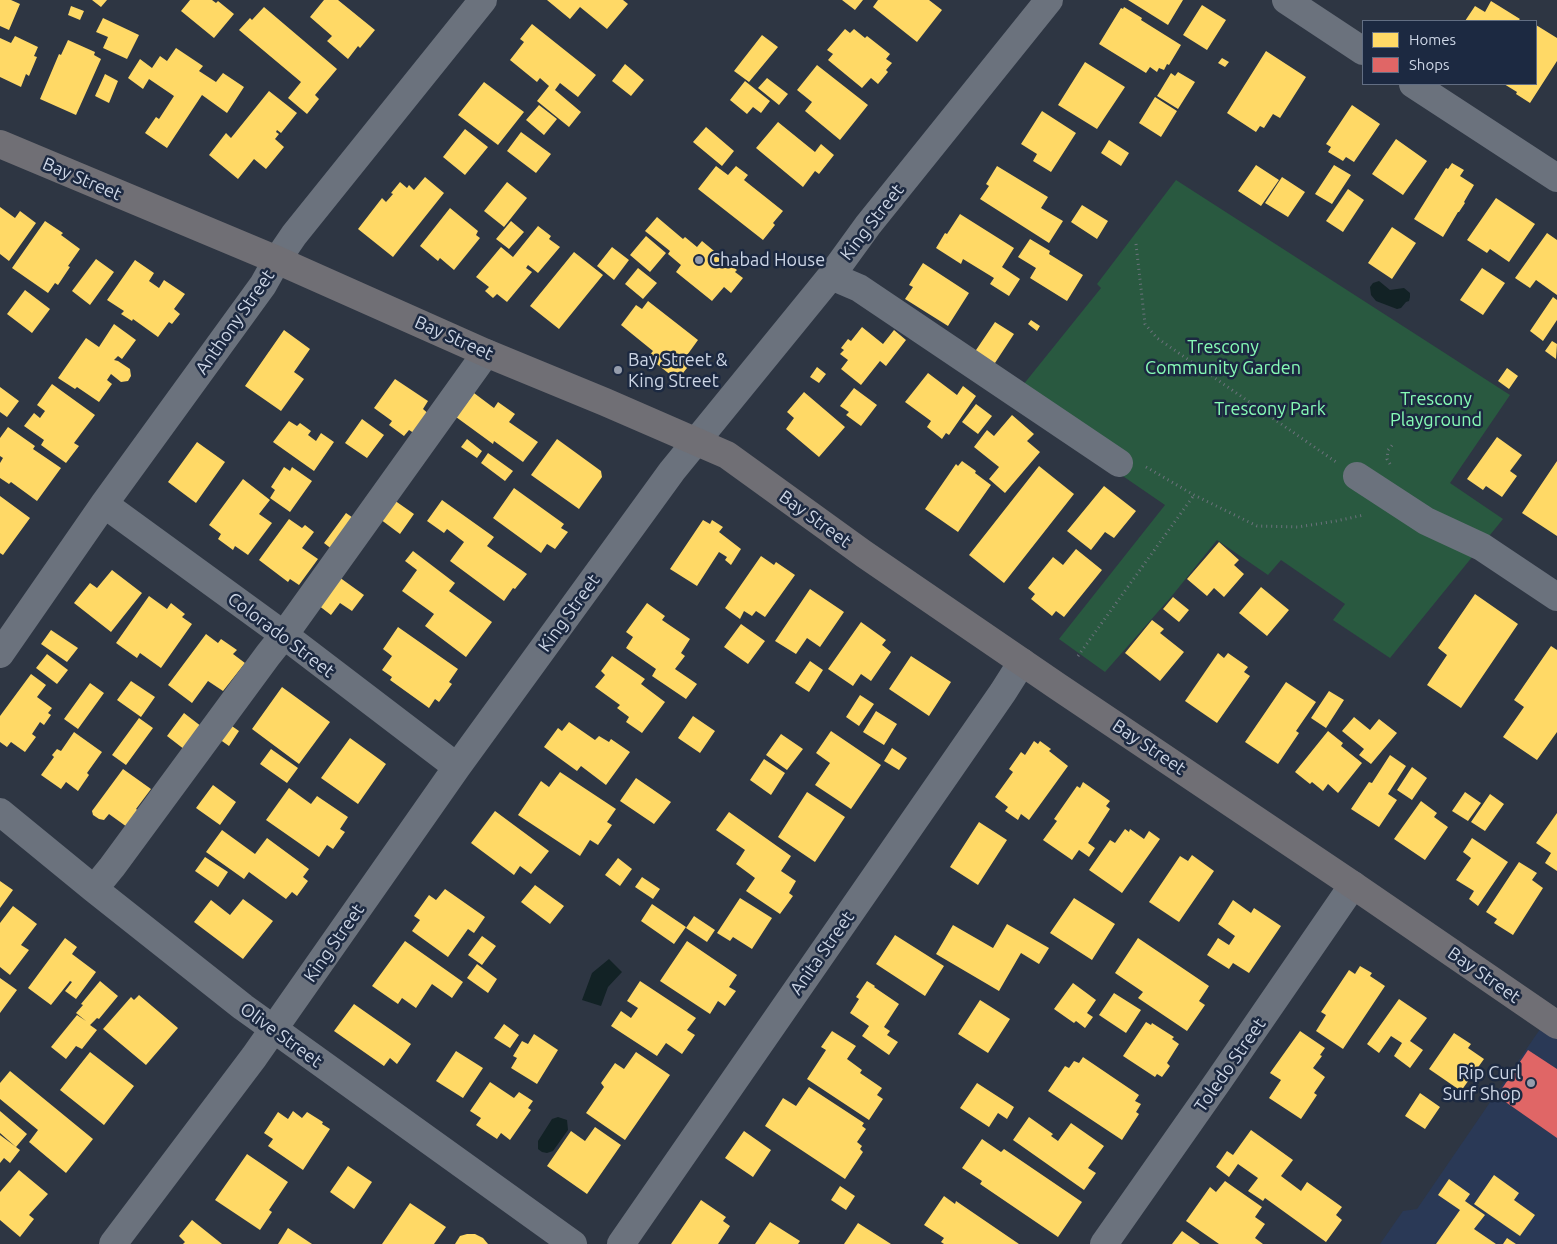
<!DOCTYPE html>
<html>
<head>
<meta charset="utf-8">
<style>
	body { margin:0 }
	#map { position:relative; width:1557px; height:1244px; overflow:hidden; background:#2e3643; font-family:Ubuntu,sans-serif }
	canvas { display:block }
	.legend { position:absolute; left:1362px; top:20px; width:175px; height:65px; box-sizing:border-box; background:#1c2941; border:1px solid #626e83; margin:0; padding:6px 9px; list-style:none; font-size:15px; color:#ccd5e5 }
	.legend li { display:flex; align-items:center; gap:10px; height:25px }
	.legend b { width:25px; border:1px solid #626e83 }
</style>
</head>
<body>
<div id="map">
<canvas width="1557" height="1244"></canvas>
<ul class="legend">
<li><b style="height:14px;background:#ffd966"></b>Homes</li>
<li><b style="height:14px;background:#e06666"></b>Shops</li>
</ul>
</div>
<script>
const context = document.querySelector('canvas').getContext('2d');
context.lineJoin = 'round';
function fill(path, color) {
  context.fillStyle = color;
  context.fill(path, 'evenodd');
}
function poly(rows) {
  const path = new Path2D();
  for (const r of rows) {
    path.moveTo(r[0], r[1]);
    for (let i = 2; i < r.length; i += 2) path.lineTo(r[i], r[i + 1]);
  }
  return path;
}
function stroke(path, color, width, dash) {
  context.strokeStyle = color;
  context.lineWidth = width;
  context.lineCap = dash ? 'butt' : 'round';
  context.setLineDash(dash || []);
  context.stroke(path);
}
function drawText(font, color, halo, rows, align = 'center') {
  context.font = font + ' Ubuntu,sans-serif';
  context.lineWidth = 5;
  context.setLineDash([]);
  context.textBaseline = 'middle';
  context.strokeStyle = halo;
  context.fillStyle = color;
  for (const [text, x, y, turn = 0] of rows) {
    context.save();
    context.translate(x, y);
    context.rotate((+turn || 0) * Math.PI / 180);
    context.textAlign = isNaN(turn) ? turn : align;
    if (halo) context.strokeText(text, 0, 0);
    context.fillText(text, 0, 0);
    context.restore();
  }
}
const built = poly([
	[1549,1016,1557,1022,1557,1244,1380,1244,1403,1211,1417,1209]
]);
const green = poly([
	[1176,180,1510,395,1450,483,1503,519,1390,658,1333,620,1345,604,1281,560,1268,575,1217,540,1171,597,1105,672,1059,639,1165,505,1114,470,1019,390,1101,288,1097,284]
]);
const water = poly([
	[1379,281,1390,290,1404,288,1410,293,1410,297,1409,301,1406,302,1401,308,1397,309,1376,301,1371,295,1370,287,1373,283],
	[609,959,622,972,608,987,601,1006,582,1000,592,973],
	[558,1117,567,1120,568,1130,553,1151,547,1153,542,1152,538,1149,538,1141,552,1119]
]);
const homes = poly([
	[0,0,11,0,20,4,9,30,0,26],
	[92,0,107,0,101,7],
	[190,0,212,0,216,3,218,1,234,14,214,38,181,11],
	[324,0,338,0,375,30,360,48,358,46,348,59,327,41,332,36,310,17],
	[547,0,623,0,628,4,607,29,580,7,570,19],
	[842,0,863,0,855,10],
	[878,0,929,0,942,10,917,42,873,7],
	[1128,0,1183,0,1168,25],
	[1491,1,1520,19,1518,21,1465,21,1475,6,1485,12],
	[1202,5,1226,20,1207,50,1183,35],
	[71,6,84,11,80,20,68,15],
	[264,7,337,69,315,95,319,99,307,114,288,98,301,82,239,30,250,18,252,20],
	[1124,7,1142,18,1141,20,1181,45,1169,65,1167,64,1164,70,1159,68,1157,72,1150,67,1146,73,1099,44,1121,8,1123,9],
	[103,18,139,35,127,59,103,48,108,37,96,32],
	[532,24,596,75,578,97,560,83,555,90,581,112,569,127,537,101,549,86,540,78,537,82,510,60,524,42,520,39],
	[1536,25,1557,38,1557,61,1530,103,1516,94,1517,92,1504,84,1536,84],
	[845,29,850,33,854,29,865,38,867,36,890,54,886,59,892,63,886,70,888,72,878,84,871,78,862,88,828,60,833,54,827,50],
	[762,35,778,47,749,82,734,71],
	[15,36,38,47,34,56,37,57,29,76,26,74,21,87,0,77,0,38,11,43],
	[68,40,95,52,94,55,101,59,76,115,40,99,59,54,61,55],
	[176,48,203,66,199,71,216,82,223,73,244,87,227,113,202,95,167,148,145,133,156,117,159,119,174,96,149,79,143,89,128,78,140,59,152,68,160,56,167,61],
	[1266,51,1306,77,1280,118,1273,114,1264,128,1260,126,1256,132,1227,113],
	[1222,58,1229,62,1225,67,1218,63],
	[1085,62,1125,87,1097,129,1058,105],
	[625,64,644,80,631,96,612,81],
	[817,65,868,105,840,140,805,111,812,102,797,90],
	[1178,72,1195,82,1178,109,1157,96,1171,73,1175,76],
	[105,74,118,81,109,103,95,96],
	[767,78,788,94,779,105,758,88],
	[745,81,770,101,761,113,753,107,747,114,730,100],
	[484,82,524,112,498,145,458,115],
	[269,91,297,113,281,133,277,130,276,132,279,134,275,139,284,147,266,169,254,159,238,179,209,155,226,133,231,138],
	[1155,97,1177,111,1161,137,1139,123],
	[539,105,557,119,544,135,526,120],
	[1352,105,1380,124,1354,162,1346,157,1343,161,1328,152,1331,147,1326,144],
	[1042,111,1076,133,1051,172,1033,161,1037,154,1021,144],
	[778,122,815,152,821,144,834,155,819,174,815,171,803,187,756,148],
	[706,127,734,151,722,166,693,142],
	[465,129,488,147,465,175,443,157],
	[521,132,551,154,536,173,507,151],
	[1396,139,1427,161,1403,195,1372,174],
	[1109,140,1129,153,1121,166,1101,153],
	[1452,163,1464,170,1460,176,1474,185,1464,202,1465,203,1459,212,1458,212,1443,237,1414,219,1446,168,1448,169],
	[1256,165,1279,180,1261,206,1238,191],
	[1334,165,1351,175,1332,204,1315,194],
	[716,166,728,175,736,166,748,175,744,180,783,211,773,223,775,225,763,240,698,189],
	[997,166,1048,197,1041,208,1063,221,1049,243,980,199,989,186,986,184],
	[425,177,444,193,393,257,358,229,382,198,386,202,393,194,391,193,400,182,407,188,409,185,414,190],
	[1282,177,1305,192,1288,217,1265,203],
	[507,182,527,198,504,227,484,211],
	[1348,189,1364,200,1343,232,1326,221],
	[1496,198,1535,224,1509,262,1490,249,1487,253,1467,240],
	[1082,205,1108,221,1097,239,1071,222],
	[0,207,15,218,20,211,36,223,9,261,0,254],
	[450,208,478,231,476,235,480,238,454,270,440,258,438,261,420,246],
	[960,214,1014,248,1002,267,1020,279,1009,296,990,284,994,278,963,259,961,264,936,248,945,233,947,234],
	[657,217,683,239,685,237,697,247,702,241,737,270,735,272,743,278,731,293,724,287,712,301,676,272,681,265,668,254,670,251,645,231],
	[45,221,63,233,61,235,80,249,68,266,70,267,58,285,55,283,48,293,12,268],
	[511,221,524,232,509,249,496,239],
	[538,226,551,236,549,239,560,247,538,273,528,265,526,268,532,272,507,302,497,294,493,298,485,291,489,287,476,277,501,247,513,257],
	[1392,227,1416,243,1392,279,1368,263],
	[1547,233,1557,240,1557,295,1536,280,1530,288,1515,278],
	[646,236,666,253,650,272,630,255],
	[1030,239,1050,251,1049,254,1083,275,1067,301,1030,278,1036,268,1018,257],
	[612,247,629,260,614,280,597,266],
	[574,252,603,275,559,329,530,306],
	[96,259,114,272,90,305,72,291],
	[135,260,154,273,149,281,159,288,164,280,185,294,174,309,180,314,172,324,169,322,158,337,133,319,132,321,121,314,124,311,107,300],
	[923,263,969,293,948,326,905,299,913,287,909,285],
	[638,268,657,283,643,299,625,284],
	[1482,268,1505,283,1483,315,1460,300],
	[25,290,50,309,32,333,7,314],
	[1553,297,1557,300,1557,320,1543,341,1530,331],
	[648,301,698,340,685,358,691,363,679,378,674,373,672,376,648,357,653,351,621,325,636,305,642,309],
	[1031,320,1040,326,1037,331,1028,324],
	[995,322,1014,334,993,366,974,353],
	[114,324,136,340,122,359,118,356,114,360,118,361,130,369,131,376,128,381,121,382,111,374,107,380,112,384,99,402,77,387,75,389,58,378,86,338,99,347],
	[862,327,883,344,894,330,906,340,886,366,880,361,861,385,841,369,848,360,840,354,844,350,841,348,848,339,851,341],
	[284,330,310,349,294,372,304,379,281,411,245,386],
	[1552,341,1557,344,1556,359,1545,351],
	[817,367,826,374,819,383,810,377],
	[1507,368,1518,376,1509,389,1498,381],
	[928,373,957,395,963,386,976,396,949,435,946,433,942,439,927,427,931,421,905,402],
	[395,379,428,401,423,409,431,416,417,435,409,430,404,436,389,425,392,421,374,408],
	[52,384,95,415,74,443,79,446,66,463,41,445,44,440,24,426,34,413,40,418,45,411,37,405],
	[0,387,19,401,7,417,0,412],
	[854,388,877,405,861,426,846,415,849,412,840,406],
	[804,392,845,427,819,457,786,429,794,418,787,412],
	[474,393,494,408,498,402,515,414,509,422,538,442,523,462,494,441,493,444,456,417],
	[976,404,992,416,978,434,962,422],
	[1012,415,1034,434,1027,441,1040,452,1005,493,989,479,999,467,974,447,987,430,994,436],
	[362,419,384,435,367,458,345,443],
	[289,421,297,426,300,423,311,431,308,435,316,441,321,433,334,442,314,471,273,442],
	[8,427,35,446,33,449,61,468,37,501,11,482,9,484,0,478,0,463,3,458,0,456,0,438],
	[1497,437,1522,455,1510,471,1517,476,1502,497,1486,486,1483,490,1467,479],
	[467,439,482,451,477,458,461,447],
	[557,439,601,471,602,477,579,509,531,475],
	[197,442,225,462,196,503,168,482],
	[488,453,513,471,505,481,481,463],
	[962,461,976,471,975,473,991,485,958,532,925,509,956,464,958,466],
	[1557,461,1557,536,1522,513],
	[1039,466,1074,494,1004,583,969,555],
	[284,467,290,471,292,467,312,481,290,512,270,498,275,490,271,487],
	[243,479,270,500,259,514,272,523,248,555,235,546,233,550,218,539,221,534,209,525],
	[1104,486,1136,511,1114,538,1105,532,1091,550,1067,531],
	[514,488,564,524,561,528,568,532,555,549,547,544,541,553,493,518],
	[0,496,30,518,3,555,0,553],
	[394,500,414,514,400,534,380,519],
	[442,500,494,537,487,546,527,574,515,589,513,588,504,601,450,561,464,542,447,529,444,533,427,521],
	[346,513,359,522,337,553,324,543],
	[289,519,302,528,305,525,314,532,302,548,318,559,299,585,290,579,288,582,259,560],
	[703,520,710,524,712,520,723,527,719,532,741,549,731,565,725,560,727,557,719,552,697,586,670,569],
	[1219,542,1239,560,1234,565,1244,574,1224,597,1214,588,1207,596,1187,579],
	[1076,549,1102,570,1064,617,1056,611,1052,616,1031,599,1035,594,1028,588,1053,557,1063,565],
	[413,551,455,583,449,591,492,622,466,657,425,626,434,614,402,591,417,570,405,561],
	[761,556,774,565,776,562,795,575,765,617,756,611,752,616,744,611,740,619,725,608],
	[112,570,142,593,111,632,74,603,90,583,97,588],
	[339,577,364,595,352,611,340,603,331,615,318,605],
	[1261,587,1289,610,1267,636,1239,613],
	[810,589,844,612,820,647,807,638,796,654,775,641],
	[1475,594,1518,624,1461,708,1427,685,1447,655,1438,648],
	[149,596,167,609,171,603,185,614,182,617,192,624,161,668,140,653,137,658,116,643],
	[1173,597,1189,610,1179,622,1163,609],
	[647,603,665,616,662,620,690,639,681,653,685,656,675,669,697,684,686,699,652,676,656,669,626,648,633,637,626,632],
	[1152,620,1164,629,1160,633,1184,652,1160,681,1125,653],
	[861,622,886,640,882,645,891,652,871,681,861,674,853,686,828,669],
	[741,624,765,641,748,664,724,647],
	[398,627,458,669,449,682,452,684,439,702,435,699,429,708,390,680,392,677,382,670,392,656,383,649],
	[51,630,78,648,67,662,41,644],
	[206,634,218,643,221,639,237,650,233,654,245,663,223,691,208,681,192,703,168,685],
	[1551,646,1557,650,1557,732,1537,760,1503,737,1524,707,1514,700],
	[1218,653,1224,658,1228,653,1248,667,1244,672,1250,676,1217,723,1185,701],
	[47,654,68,670,57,684,36,668],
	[612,656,645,679,641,684,665,702,642,733,626,722,629,717,617,708,620,705,595,687,605,675,601,671],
	[911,656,951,682,929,716,889,689],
	[810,661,823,670,809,692,795,683],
	[31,674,46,685,37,697,52,708,48,713,51,715,44,725,40,722,32,734,36,737,25,752,11,742,7,747,0,742,0,716],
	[131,681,155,697,141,717,117,700],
	[1286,682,1316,702,1296,731,1299,733,1278,764,1245,742],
	[90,683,104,693,78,729,64,719],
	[282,687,330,722,299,764,252,729],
	[1329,691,1344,700,1326,728,1311,718],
	[860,695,874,704,859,726,846,717],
	[876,711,897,724,884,745,863,732],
	[184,713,206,730,189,753,167,736],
	[693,716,715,731,700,753,678,738],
	[1354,717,1370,730,1379,719,1397,733,1371,764,1359,755,1364,749,1342,731],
	[139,718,153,728,126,765,112,755],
	[569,722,595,740,599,736,609,742,611,739,630,752,606,785,581,766,577,771,544,747,558,728,562,731],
	[229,724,239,731,229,746,219,739],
	[831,731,881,765,851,809,815,785,830,763,816,753],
	[1328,731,1343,743,1341,746,1362,763,1338,793,1328,784,1323,791,1312,782,1310,784,1295,772],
	[74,732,102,752,87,773,89,775,78,791,66,782,61,789,41,775,54,757,52,755,57,749,61,751],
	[781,734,803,749,787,770,766,755],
	[350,738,386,764,358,804,321,778],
	[1034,741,1038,744,1040,741,1051,749,1049,751,1068,766,1029,820,1021,814,1018,820,1005,811,1008,807,995,797,1013,772,1009,769,1021,752,1025,755],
	[892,748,907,758,899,770,884,761],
	[271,749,298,768,287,783,260,764],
	[1390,755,1406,766,1388,794,1397,800,1379,827,1351,809,1369,782,1372,783],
	[764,759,785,773,771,795,750,780],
	[1412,767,1427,778,1412,800,1397,790],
	[123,769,151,789,136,809,139,811,127,827,109,814,104,820,99,819,93,815,92,811],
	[560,772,616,809,607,822,612,825,598,845,590,840,580,856,518,815,541,781,549,787],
	[636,778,671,802,654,824,620,801],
	[1083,782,1110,801,1106,806,1110,809,1088,843,1095,848,1089,857,1079,850,1072,860,1043,840,1057,821,1054,819,1077,786,1080,788],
	[213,785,236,802,220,825,196,808],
	[289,788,311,804,317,796,348,817,340,829,345,832,333,849,327,845,319,857,266,820],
	[807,792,845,817,815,862,778,837],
	[1465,792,1481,803,1468,821,1452,811],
	[1490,794,1504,804,1485,831,1471,822],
	[1421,801,1437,813,1434,817,1448,827,1425,860,1394,839],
	[495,811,549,851,531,874,520,866,514,875,471,843],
	[729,812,791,856,781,871,796,881,789,893,793,896,780,914,746,891,755,878,736,864,745,850,716,830],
	[1557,813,1557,871,1545,863,1551,853,1536,843],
	[979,822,1007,840,978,885,950,867],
	[1125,829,1129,832,1130,829,1144,839,1149,831,1160,839,1122,893,1089,870,1110,840,1115,843],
	[222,830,255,854,267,838,309,869,303,877,308,881,297,896,292,892,286,899,249,872,244,879,206,852],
	[1472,838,1508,862,1478,906,1469,899,1474,891,1456,880,1471,858,1463,852],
	[1192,855,1214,871,1179,922,1149,902,1180,856,1188,861],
	[205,857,228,872,218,887,195,871],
	[618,858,632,869,620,886,605,875],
	[1519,862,1537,873,1532,880,1543,888,1513,935,1494,923,1497,919,1486,912],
	[642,877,660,889,653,899,635,887],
	[0,881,13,890,0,908],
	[535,885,564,906,550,924,521,902],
	[445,889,485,917,474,933,468,929,448,957,412,931,420,920,414,916,429,895,436,900],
	[740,898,772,918,752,949,733,937,730,941,717,933],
	[1074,898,1115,924,1092,960,1050,933],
	[243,899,273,921,243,959,194,922,211,900,230,915],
	[1233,900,1251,913,1254,908,1281,926,1249,973,1233,963,1229,969,1207,955,1218,938,1229,945,1235,936,1218,924],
	[652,904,686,927,674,944,641,921],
	[13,906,37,924,21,945,29,950,10,975,0,967,0,923],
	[694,916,715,930,707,942,686,928],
	[1007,924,1049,948,1039,964,1021,953,999,991,936,954,953,925,993,948],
	[895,935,944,966,925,996,876,964],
	[482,936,496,946,482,965,468,955],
	[65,938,77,947,72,954,96,972,76,999,65,991,72,982,70,981,51,1005,28,988],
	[1138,938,1209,986,1199,1001,1205,1005,1187,1031,1138,998,1143,992,1115,973],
	[405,941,463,982,452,998,432,984,416,1008,402,998,398,1004,372,986],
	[687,941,737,975,729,987,736,991,725,1006,718,1001,710,1014,660,981],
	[477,964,497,979,488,993,467,978],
	[1360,966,1372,973,1370,976,1385,986,1343,1049,1316,1031,1326,1015,1321,1012,1349,970,1355,974],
	[0,978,17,990,0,1013],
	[100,981,118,996,99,1019,97,1018,90,1025,97,1030,82,1049,76,1046,66,1059,51,1047,77,1015,86,1021,76,1013,83,1005,81,1004],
	[640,981,696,1018,687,1030,695,1035,682,1054,666,1043,657,1056,611,1026,621,1011,631,1018,638,1008,627,1001],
	[867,981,875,986,874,987,899,1004,884,1027,890,1031,887,1035,898,1042,889,1055,862,1036,869,1026,850,1013,859,999,856,997],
	[1073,983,1096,1000,1087,1013,1093,1017,1085,1028,1076,1021,1074,1023,1054,1009],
	[1114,993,1141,1010,1126,1033,1099,1015],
	[139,995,178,1028,146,1065,103,1029,131,997,134,1000],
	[1399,999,1427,1018,1410,1041,1423,1050,1410,1068,1394,1056,1402,1043,1391,1036,1379,1053,1367,1044],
	[980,1000,1010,1019,988,1053,958,1034],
	[354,1004,411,1044,397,1064,390,1058,384,1066,334,1031],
	[1146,1022,1151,1025,1152,1023,1174,1037,1172,1039,1179,1044,1167,1063,1170,1066,1162,1077,1157,1074,1155,1077,1123,1056],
	[504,1024,519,1035,510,1048,494,1038],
	[832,1031,856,1046,847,1059,862,1070,860,1073,882,1088,877,1095,883,1099,869,1120,807,1079,826,1050,821,1047],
	[1300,1031,1325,1048,1320,1055,1322,1056,1313,1068,1325,1077,1314,1093,1317,1095,1301,1119,1269,1098,1281,1080,1270,1073],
	[1454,1033,1471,1044,1468,1048,1484,1059,1461,1091,1429,1069],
	[534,1034,558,1050,537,1084,511,1068,517,1058,513,1056,522,1041,528,1044],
	[456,1051,483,1068,463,1098,436,1081],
	[90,1052,134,1086,104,1125,60,1090],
	[636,1052,670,1075,625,1140,586,1113,604,1087,601,1083,615,1063,624,1069],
	[1083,1057,1139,1095,1135,1101,1141,1104,1136,1112,1139,1114,1122,1140,1048,1091,1065,1066,1069,1068,1074,1061,1079,1063],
	[10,1071,93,1139,66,1173,29,1142,38,1130,0,1099,0,1083],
	[490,1082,514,1098,519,1092,533,1101,528,1108,531,1110,510,1140,501,1133,497,1139,476,1125,481,1118,470,1111],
	[977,1083,1014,1107,1007,1119,998,1113,989,1127,960,1108],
	[809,1087,864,1123,862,1126,866,1129,857,1142,862,1146,860,1149,863,1152,845,1179,765,1126,783,1098,796,1106],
	[1420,1093,1440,1107,1425,1129,1405,1116],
	[0,1111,27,1134,16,1147,0,1133],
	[293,1111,302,1118,307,1112,323,1122,322,1124,330,1129,303,1170,268,1146,273,1139,264,1133,278,1112,288,1119],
	[1029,1117,1053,1134,1051,1136,1058,1141,1071,1123,1104,1146,1088,1168,1096,1173,1084,1190,1013,1140],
	[595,1127,621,1145,587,1194,547,1166,571,1131,585,1141],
	[1251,1130,1293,1160,1281,1176,1301,1191,1307,1182,1342,1207,1336,1215,1342,1220,1326,1242,1265,1198,1263,1201,1248,1191,1258,1178,1238,1164,1229,1177,1216,1167,1227,1151,1233,1155],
	[744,1131,771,1150,753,1177,725,1158],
	[0,1135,20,1150,10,1163,4,1158,0,1163],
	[982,1139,1001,1152,1004,1149,1082,1202,1058,1237,980,1184,982,1181,962,1168],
	[247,1154,288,1182,269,1210,272,1212,260,1230,215,1200],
	[348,1166,372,1182,354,1209,330,1192],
	[19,1170,48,1194,29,1215,34,1219,20,1237,0,1220,0,1192],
	[1494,1175,1519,1193,1514,1200,1535,1215,1520,1236,1474,1204],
	[1449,1179,1470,1194,1465,1201,1485,1215,1474,1229,1496,1244,1436,1244,1460,1210,1438,1195],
	[1225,1181,1262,1207,1255,1217,1265,1224,1255,1238,1263,1244,1219,1244,1186,1221,1210,1187,1216,1192],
	[840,1186,855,1196,846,1210,831,1200],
	[944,1196,955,1204,956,1201,1019,1244,944,1244,941,1242,944,1238,924,1225],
	[701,1200,726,1217,723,1221,730,1226,718,1244,671,1244],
	[410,1203,446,1227,434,1244,382,1244],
	[192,1220,222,1244,183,1244,185,1242,179,1236],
	[770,1222,800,1241,798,1244,755,1244],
	[858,1223,891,1244,844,1244],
	[288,1228,312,1244,278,1244],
	[1182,1231,1200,1244,1172,1244],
	[467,1234,475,1234,483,1238,488,1244,455,1244,460,1236],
	[1507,1238,1516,1244,1503,1244]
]);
const shops = poly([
	[1528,1050,1557,1069,1557,1138,1497,1096]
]);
const path = poly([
	[1136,244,1145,324,1157,338,1336,462],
	[1390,464,1387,459,1388,450,1394,443],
	[1146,467,1194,495,1257,526,1298,527,1336,521,1364,515],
	[1078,656,1194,495]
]);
const minor = poly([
	[1286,0,1363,51],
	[1413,84,1557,178],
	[831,276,859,288,1119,463],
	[1357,476,1426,521,1482,547,1557,597],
	[104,504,284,635,457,767],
	[0,654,104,504,263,285,277,260,294,235,483,0],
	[0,812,94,889,243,1007,573,1244],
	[94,889,112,867,268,655,284,635,486,353],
	[113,1244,254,1057,457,767,672,471,831,276,868,225,1049,0],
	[621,1244,1003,692,1022,662],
	[1104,1244,1219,1080,1353,885]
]);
const major = poly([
	[0,144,277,260,486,353,605,402,727,455,864,554,1057,686,1353,885,1557,1025]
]);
const markers = [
	[699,260,5,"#959dac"],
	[618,370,5,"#959dac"],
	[1531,1083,5,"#959dac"]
];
const streetNames = [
	["Bay Street",82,179,23],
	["King Street",872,222,-52],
	["Anthony Street",235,322,-55],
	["Bay Street",454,338,24],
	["Bay Street",815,519,36],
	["King Street",569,613,-54],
	["Colorado Street",281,635,37],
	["Bay Street",1149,747,34],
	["King Street",334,943,-55],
	["Anita Street",822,953,-55],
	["Bay Street",1484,975,35],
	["Olive Street",281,1035,36],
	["Toledo Street",1230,1065,-55]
];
const poiNames = [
	["Chabad House",709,260],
	["Bay Street &",628,360],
	["King Street",628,381],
	["Rip Curl",1521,1073,"right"],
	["Surf Shop",1521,1094,"right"]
];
const parkNames = [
	["Trescony",1223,347],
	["Community Garden",1223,368],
	["Trescony",1436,399],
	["Playground",1436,420],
	["Trescony Park",1270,409]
];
fill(built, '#2a3956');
fill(green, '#295940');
fill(water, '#122225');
fill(homes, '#ffd966');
fill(shops, '#e06666');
stroke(path, '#6c727c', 3, [1, 4]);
stroke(minor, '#6b727d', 28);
stroke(major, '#706f75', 28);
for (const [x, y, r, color] of markers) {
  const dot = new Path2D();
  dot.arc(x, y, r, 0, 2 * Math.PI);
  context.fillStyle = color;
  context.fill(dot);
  stroke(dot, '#1c2941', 2);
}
drawText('18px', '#ccd5e5', '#1c2941', streetNames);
drawText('18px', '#ccd5e5', '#1c2941', poiNames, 'left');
drawText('18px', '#87fbb6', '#1c2941', parkNames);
</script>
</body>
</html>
